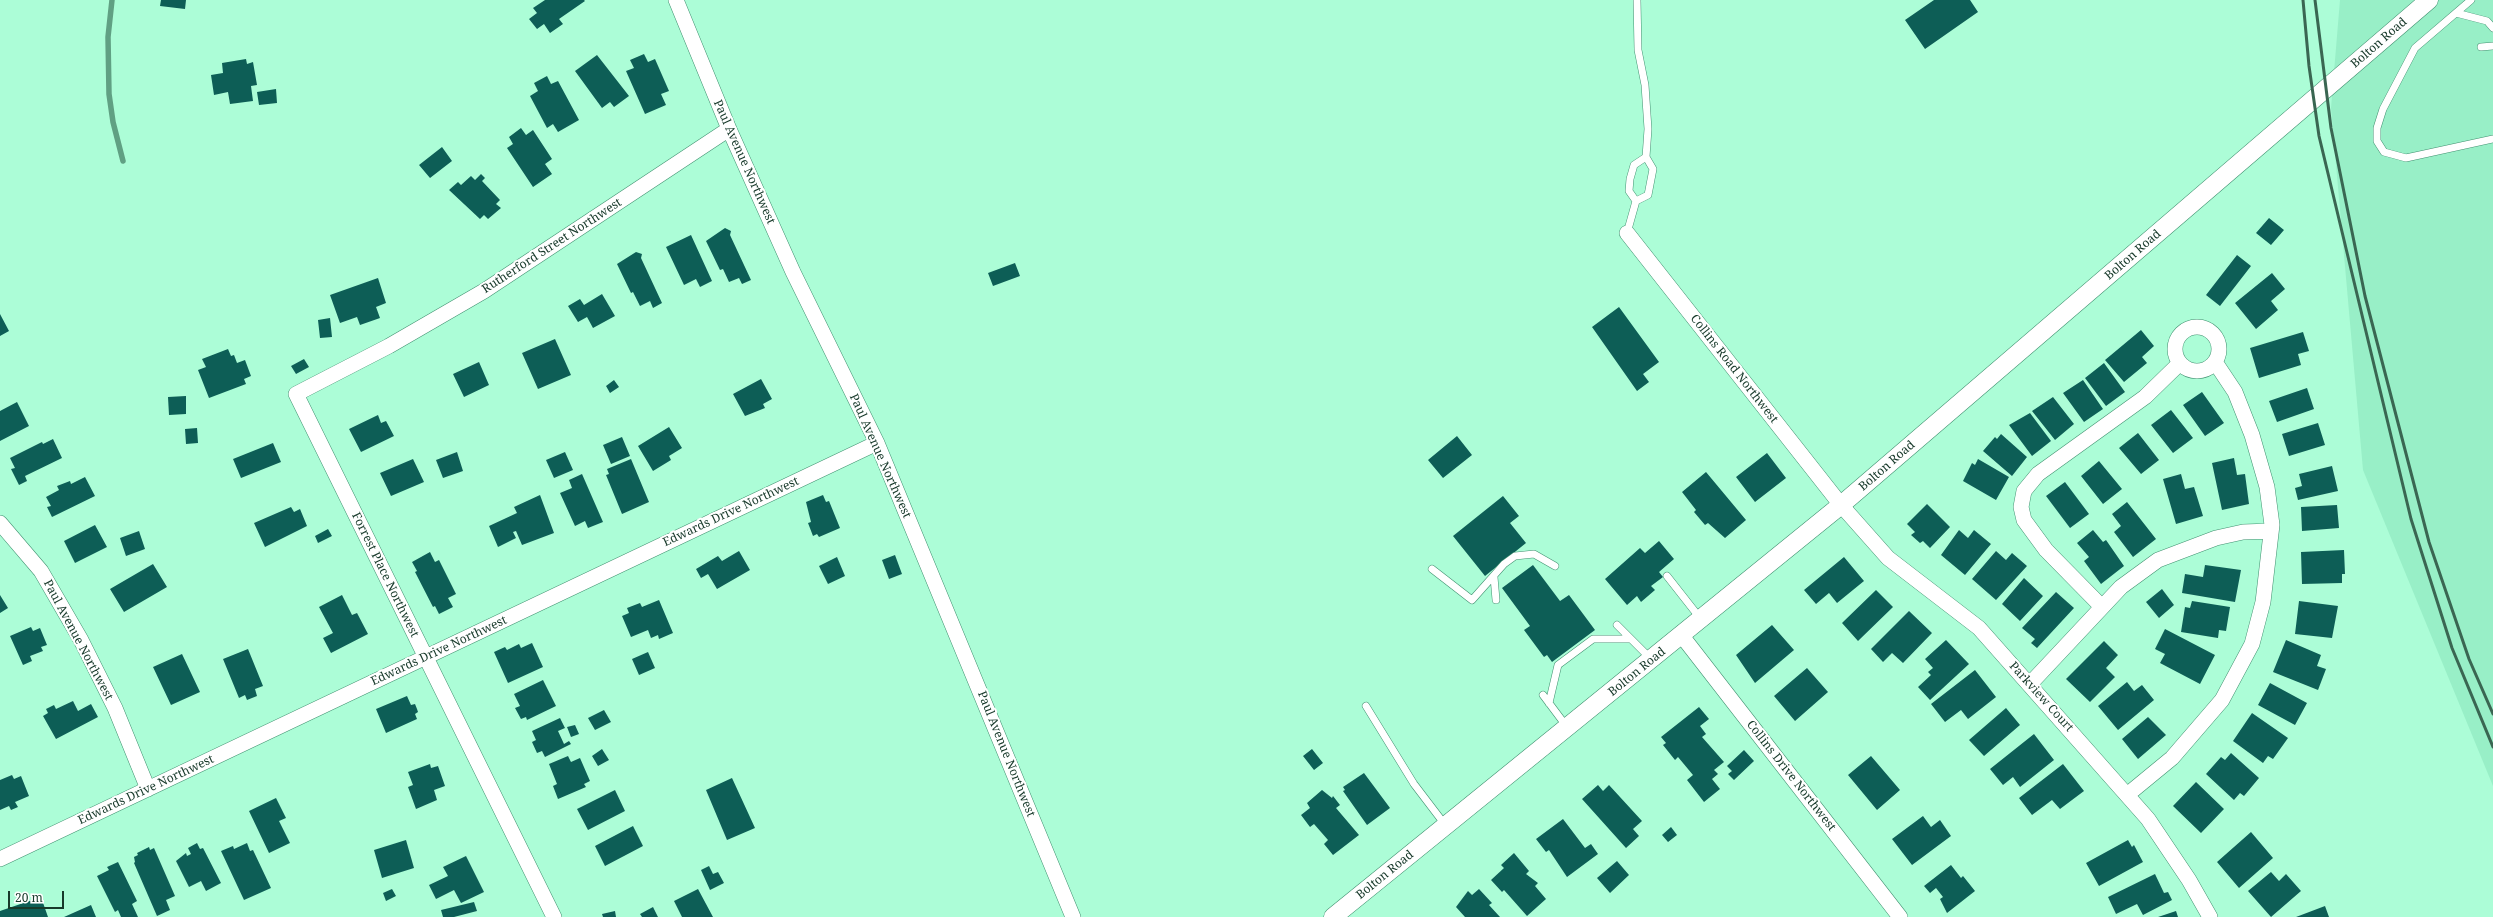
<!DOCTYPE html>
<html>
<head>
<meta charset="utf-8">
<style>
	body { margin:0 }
	#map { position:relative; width:2493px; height:917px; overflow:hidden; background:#acfdd7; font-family:"Noto Serif",serif }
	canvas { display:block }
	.scale { position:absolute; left:8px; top:891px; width:56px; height:18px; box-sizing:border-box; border:2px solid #17392a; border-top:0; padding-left:5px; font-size:12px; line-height:14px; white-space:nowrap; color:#17392a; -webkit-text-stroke:3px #fff; paint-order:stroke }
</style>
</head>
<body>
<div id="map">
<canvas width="2493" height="917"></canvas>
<div class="scale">20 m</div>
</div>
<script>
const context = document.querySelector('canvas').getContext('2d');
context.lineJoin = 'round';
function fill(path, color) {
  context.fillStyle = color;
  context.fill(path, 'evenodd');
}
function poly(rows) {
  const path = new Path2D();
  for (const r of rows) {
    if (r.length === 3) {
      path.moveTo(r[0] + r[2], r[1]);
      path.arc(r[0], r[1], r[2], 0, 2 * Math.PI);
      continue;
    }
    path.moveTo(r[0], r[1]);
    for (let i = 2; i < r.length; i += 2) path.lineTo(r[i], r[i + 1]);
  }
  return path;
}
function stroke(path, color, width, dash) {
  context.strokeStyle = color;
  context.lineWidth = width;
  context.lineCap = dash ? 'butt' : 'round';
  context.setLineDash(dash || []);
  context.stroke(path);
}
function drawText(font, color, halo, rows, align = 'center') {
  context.font = font + ' "Noto Serif",serif';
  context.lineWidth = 4;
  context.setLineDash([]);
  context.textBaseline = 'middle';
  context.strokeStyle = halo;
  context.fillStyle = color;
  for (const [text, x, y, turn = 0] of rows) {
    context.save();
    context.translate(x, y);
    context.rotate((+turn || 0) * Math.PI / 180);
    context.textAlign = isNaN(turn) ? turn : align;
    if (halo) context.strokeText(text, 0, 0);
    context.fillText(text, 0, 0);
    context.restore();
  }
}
const built = poly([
	[2340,0,2493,0,2493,786,2363,470,2331,108]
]);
const stream = poly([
	[112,0,108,37,109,94,113,122,123,161]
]);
const building = poly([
	[161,0,186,0,185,9,160,6],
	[545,0,584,0,585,1,559,19,563,24,550,33,544,24,537,29,529,19,537,13,533,8],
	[1934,0,1970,0,1978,12,1925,49,1905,20],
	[644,54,648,62,655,59,669,91,661,94,666,105,645,114,626,71,634,68,630,60],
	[597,55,629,96,614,107,610,102,602,108,575,71],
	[246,59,247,64,253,62,257,85,251,86,253,101,230,104,228,92,214,95,211,75,223,73,222,63],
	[547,76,551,84,558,81,579,120,558,132,553,124,547,128,530,96,538,91,534,83],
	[276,89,277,103,259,105,257,92],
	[521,128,526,135,533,130,552,159,545,164,552,174,533,187,507,148,513,144,509,137],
	[442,147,452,161,430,178,419,165],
	[481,174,485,178,482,181,500,200,496,204,501,208,488,219,484,215,480,219,449,190,458,182,461,185,471,176,475,180],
	[2269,218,2284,230,2271,245,2256,233],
	[725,228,731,231,730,235,751,280,742,284,739,278,729,282,723,269,720,270,706,241],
	[691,235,712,281,700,287,696,279,684,285,666,247],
	[636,252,642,254,641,258,662,303,653,308,650,301,640,306,633,292,631,293,617,264],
	[2237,255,2251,266,2220,306,2206,295],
	[1015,263,1020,276,993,286,988,273],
	[2272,273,2285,289,2271,301,2278,310,2256,329,2235,303],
	[378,278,386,303,376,307,380,318,360,325,357,317,340,323,330,295],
	[602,294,615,316,593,328,587,317,578,322,568,306,580,299,584,305],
	[1619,307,1659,362,1643,374,1649,382,1637,391,1592,327],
	[0,314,9,331,0,336],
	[330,318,332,337,320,338,318,320],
	[2141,330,2154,346,2142,357,2147,363,2124,382,2105,360],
	[2303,332,2309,351,2298,354,2301,365,2259,378,2250,348],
	[555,339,571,375,538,389,522,353],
	[228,349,231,356,234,355,237,363,245,360,251,376,244,379,246,384,209,398,198,370,206,367,202,359],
	[304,359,309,367,296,374,291,366],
	[479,362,489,385,464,397,453,374],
	[2104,363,2125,392,2106,406,2085,378],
	[761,379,772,399,763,404,765,408,745,416,733,394],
	[614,380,619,387,610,393,606,386],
	[2083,380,2103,409,2084,422,2063,393],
	[2307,388,2314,409,2277,422,2269,401],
	[2202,392,2224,423,2205,436,2183,405],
	[186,396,186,414,169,415,168,397],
	[2053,397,2074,424,2055,440,2032,411],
	[17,402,29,426,0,441,0,411],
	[2171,410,2193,438,2173,453,2151,425],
	[2030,413,2051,441,2032,456,2009,425],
	[378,415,381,423,386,421,394,436,361,452,349,429],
	[2318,423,2325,445,2289,456,2282,434],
	[669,427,682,448,669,456,671,460,653,471,638,446],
	[197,428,198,443,186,444,185,429],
	[2138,433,2159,460,2141,474,2119,448],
	[2001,434,2027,457,2012,476,1983,451,1995,437,1997,439],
	[1457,436,1472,455,1443,478,1428,460],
	[622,437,630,456,611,464,603,445],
	[53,439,62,458,25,476,27,481,19,485,11,469,15,468,10,458,42,442,43,444],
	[273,443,281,462,241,478,233,459],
	[457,452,463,471,443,478,436,460],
	[565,452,573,470,554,478,546,460],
	[1767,453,1786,478,1755,502,1736,477],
	[2234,458,2237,475,2245,474,2249,504,2222,510,2212,463],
	[413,459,424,482,391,496,380,473],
	[631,459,649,502,622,514,606,475,609,474,607,469],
	[1978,459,2009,477,1996,500,1963,481,1972,463,1975,465],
	[2099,461,2122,489,2103,504,2081,476],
	[2332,466,2338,491,2298,500,2295,488,2302,486,2299,474],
	[1706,472,1746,520,1725,538,1708,523,1705,525,1694,512,1696,510,1682,492],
	[582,474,603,522,588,528,585,521,575,526,560,493,572,488,569,480],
	[2181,474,2185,489,2194,487,2203,516,2176,524,2163,479],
	[85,477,95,496,52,517,47,507,51,506,46,497,59,490,57,486,70,481,71,484],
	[2065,482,2089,514,2070,528,2046,496],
	[540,495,554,533,522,545,516,531,513,532,516,538,498,547,489,526,517,513,514,507],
	[823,495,826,502,829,501,840,528,819,537,817,534,813,536,808,523,811,522,806,502],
	[1503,496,1519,516,1510,523,1526,543,1485,576,1453,536],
	[2127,502,2156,539,2133,557,2114,532,2121,526,2112,514],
	[1927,504,1950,527,1930,548,1923,541,1920,543,1911,535,1915,532,1907,524],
	[2337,505,2339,528,2302,531,2301,507],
	[291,507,294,512,300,509,307,526,265,547,254,523],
	[95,525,107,547,75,563,64,541],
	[328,529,332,536,318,543,315,536],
	[1959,530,1968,538,1974,530,1991,544,1965,575,1941,555],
	[2093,530,2103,542,2106,540,2124,566,2101,584,2084,561,2089,557,2077,543],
	[139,531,145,549,126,556,120,538],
	[1659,541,1674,559,1659,572,1663,577,1651,586,1655,590,1641,602,1637,596,1627,605,1605,579,1640,548,1645,553],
	[2344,550,2345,574,2342,574,2342,583,2302,584,2301,552],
	[739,551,750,570,717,589,708,574,701,578,696,569,718,556,722,561],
	[1996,551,2006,560,2012,553,2027,566,1996,600,1972,579],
	[430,552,435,562,439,560,456,594,448,598,453,607,439,614,435,606,433,607,415,572,417,571,412,562],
	[895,555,902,574,889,579,882,560],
	[837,557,845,576,828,584,819,566],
	[1844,557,1864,581,1837,603,1829,593,1816,604,1804,590],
	[153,564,167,587,124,612,110,589],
	[1533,565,1560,601,1569,595,1595,630,1552,662,1547,655,1544,657,1524,630,1530,626,1502,588],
	[2205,565,2241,570,2235,602,2182,593,2185,574,2203,577],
	[2024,578,2043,596,2020,621,2002,604],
	[2162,589,2174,605,2159,618,2146,602],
	[1876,590,1893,607,1858,641,1842,623],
	[2056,592,2074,608,2037,648,2031,643,2035,639,2022,628],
	[0,595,8,608,0,613],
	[342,595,352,615,357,613,368,634,331,653,323,638,333,633,319,607],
	[659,600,673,633,659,639,658,635,651,638,648,630,631,637,622,616,629,613,627,608,640,603,642,607],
	[2192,601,2230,607,2226,631,2219,630,2218,638,2181,632,2185,607,2190,608],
	[2299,601,2338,606,2332,638,2295,634],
	[1909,611,1932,633,1903,663,1892,653,1883,662,1871,649],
	[1772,625,1794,650,1755,683,1736,655],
	[31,627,33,631,40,628,47,645,41,647,43,651,30,656,32,661,23,665,10,636],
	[2165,629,2215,655,2200,684,2160,663,2165,654,2155,649],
	[1946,640,1969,664,1930,700,1918,687,1931,675,1928,672,1933,668,1925,659],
	[2286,640,2321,655,2317,666,2326,669,2318,690,2273,672],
	[2104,641,2118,655,2106,668,2115,677,2090,702,2066,679],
	[532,643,543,667,508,683,494,652,505,647,507,650,519,644,521,648],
	[248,649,263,686,255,689,257,696,247,700,245,695,239,698,223,659],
	[648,652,655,668,639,675,632,659],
	[182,654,200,692,171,705,153,667],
	[1807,668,1828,692,1795,721,1774,696],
	[1975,670,1996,697,1968,719,1961,710,1945,722,1931,704],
	[543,680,556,706,527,720,526,717,521,719,515,708,520,706,514,694],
	[2127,682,2134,691,2142,685,2154,700,2118,730,2098,706],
	[2270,683,2307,703,2295,725,2258,705],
	[407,696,411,705,415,704,417,709,418,712,415,714,417,719,386,733,376,709],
	[73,701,78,711,91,704,98,717,56,739,43,716,48,713,46,709,54,705,56,709],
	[1699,707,1709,719,1700,726,1706,734,1702,737,1724,762,1714,770,1718,774,1712,779,1720,789,1704,802,1687,780,1693,775,1678,757,1675,760,1663,745,1666,743,1661,737],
	[2006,708,2020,725,1984,756,1969,740],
	[604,710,611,722,595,730,588,718],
	[2252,713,2288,738,2273,759,2268,756,2263,763,2233,741],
	[2148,717,2166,735,2138,759,2122,739],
	[560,718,565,728,558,731,564,744,569,741,571,744,545,757,542,751,537,753,532,742,536,740,532,731],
	[575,725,579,734,571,737,567,727],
	[2034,734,2054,760,2020,787,2013,777,2003,785,1990,769],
	[602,749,609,760,598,766,592,756],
	[1312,749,1323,763,1314,770,1303,756],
	[1744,750,1754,761,1734,780,1728,774,1732,771,1727,766],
	[2231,753,2259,778,2244,796,2240,793,2234,800,2206,774,2221,757,2225,760],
	[568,756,571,762,580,758,590,781,584,784,586,787,558,799,553,786,557,784,549,764],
	[1871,756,1900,790,1877,810,1848,775],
	[430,764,431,768,438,766,445,786,434,790,437,800,416,809,408,787,413,785,408,772],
	[2063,764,2084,791,2060,809,2052,800,2032,815,2019,798],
	[1364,773,1390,808,1367,825,1343,791,1345,790,1343,787],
	[12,775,14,779,21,776,29,796,15,802,18,807,11,810,9,806,0,810,0,780],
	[732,778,755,828,727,840,706,790],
	[2196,782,2224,809,2201,833,2173,806],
	[1598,785,1603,791,1609,785,1642,821,1633,829,1639,836,1626,848,1582,799],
	[615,790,625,811,588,830,577,809],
	[1322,790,1332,798,1333,796,1340,805,1336,808,1359,835,1333,855,1324,844,1328,840,1314,824,1310,827,1301,815,1310,808,1307,803],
	[276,798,286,818,279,821,290,843,269,853,249,811],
	[1923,816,1931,827,1940,820,1951,836,1912,865,1892,839],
	[1563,819,1585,848,1591,844,1598,854,1567,877,1549,850,1546,852,1536,839],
	[633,826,643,846,605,866,595,846],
	[1671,827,1677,835,1668,842,1662,835],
	[2251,832,2273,858,2239,888,2217,862],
	[406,840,414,868,382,878,374,850],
	[2128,840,2132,847,2134,845,2143,862,2099,886,2086,863],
	[197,843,200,849,203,848,221,883,206,891,201,881,189,887,176,861,186,853,187,856,191,854,188,848],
	[247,843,250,851,253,850,271,888,244,900,221,851,233,846,234,849],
	[149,847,150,850,154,848,175,896,166,900,170,910,157,916,134,863,135,862,134,857,138,855,137,853],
	[1514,853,1529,871,1526,874,1538,883,1535,886,1546,899,1527,916,1504,890,1502,892,1491,880,1504,868,1501,865],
	[466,856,484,892,461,903,454,890,436,899,429,885,448,876,443,867],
	[1617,861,1629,875,1610,893,1597,878],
	[118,862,137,901,132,904,138,917,121,917,118,910,115,912,97,876,109,870,107,867],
	[1951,865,1961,878,1963,876,1975,891,1947,913,1940,899,1943,897,1936,888,1930,893,1924,886],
	[709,866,713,874,718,872,724,883,710,890,701,870],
	[2271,872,2279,881,2286,874,2301,891,2271,917,2248,891],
	[2155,874,2164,893,2168,892,2172,900,2143,915,2137,904,2116,914,2108,897],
	[392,889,396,896,386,901,383,893],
	[698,889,713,917,682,917,674,901],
	[1479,889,1492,903,1489,905,1500,917,1465,917,1456,907,1468,891,1472,895],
	[41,897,48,917,0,917,0,911],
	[474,902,477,911,454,917,443,917,441,910],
	[91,905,96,917,64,917],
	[2325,906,2329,917,2296,917],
	[653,907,658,917,642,917,640,914],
	[615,911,616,917,603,917,602,914],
	[2176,911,2178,917,2158,917]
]);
const service = poly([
	[1637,0,1638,50,1645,85,1648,129,1646,157],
	[2471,0,2415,48,2383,109,2377,128,2377,141,2384,152,2406,158,2493,139],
	[2456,13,2487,21,2493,28],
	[2481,47,2493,46],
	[1627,233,1636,201,1648,195,1653,169,1646,157,1634,165,1630,179,1629,191,1636,201],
	[1432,569,1472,600,1504,564,1515,556,1534,554,1555,566],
	[1667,576,1700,618],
	[1494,577,1496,600],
	[1617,625,1651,659],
	[1543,695,1567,727],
	[1549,703,1558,665,1593,639,1629,639],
	[1366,706,1414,784,1446,826]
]);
const minor = poly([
	[676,0,729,129,793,272,877,443,1073,917],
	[1627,233,1841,505,1888,558,1979,628,2148,819,2189,880,2210,917],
	[2197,349,22],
	[0,523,41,571,81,640,115,708,148,789],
	[2102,607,2046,550,2024,520,2021,507,2024,491,2038,474,2145,397,2180,363],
	[1682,636,1900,917],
	[2030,684,2121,587,2158,560,2216,538,2243,532,2271,531],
	[2127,795,2172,758,2222,700,2252,644,2263,602,2272,525,2267,487,2252,435,2235,392,2215,362],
	[0,859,877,443],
	[554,917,296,394,389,346,484,291,729,129]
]);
const tertiary = poly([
	[1333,917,1841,505,2429,0]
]);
const rail = poly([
	[2303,0,2309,66,2319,136,2411,519,2452,648,2493,747],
	[2315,0,2331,128,2365,296,2429,542,2469,659,2493,714]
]);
const streetNames = [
	["Bolton Road",2379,43,-41],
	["Paul Avenue Northwest",744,162,66],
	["Rutherford Street Northwest",552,246,-33],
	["Bolton Road",2133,255,-41],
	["Collins Road Northwest",1734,369,52],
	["Paul Avenue Northwest",880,456,66],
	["Bolton Road",1887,466,-41],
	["Edwards Drive Northwest",731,512,-25],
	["Forrest Place Northwest",385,575,64],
	["Paul Avenue Northwest",78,640,62],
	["Edwards Drive Northwest",439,651,-25],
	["Bolton Road",1637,672,-39],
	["Parkview Court",2041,697,48],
	["Paul Avenue Northwest",1006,754,68],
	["Collins Drive Northwest",1791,776,52],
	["Edwards Drive Northwest",146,790,-25],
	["Bolton Road",1385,875,-39]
];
fill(built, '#98efc7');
stroke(stream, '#60a083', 5.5);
fill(building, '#0d5e56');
stroke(service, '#419170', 8);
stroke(minor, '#419170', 16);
stroke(tertiary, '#419170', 19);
stroke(service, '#fff', 7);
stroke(minor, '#fff', 15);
stroke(tertiary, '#fff', 18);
stroke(rail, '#3a6652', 3);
drawText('12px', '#17392a', '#fff', streetNames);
</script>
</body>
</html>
